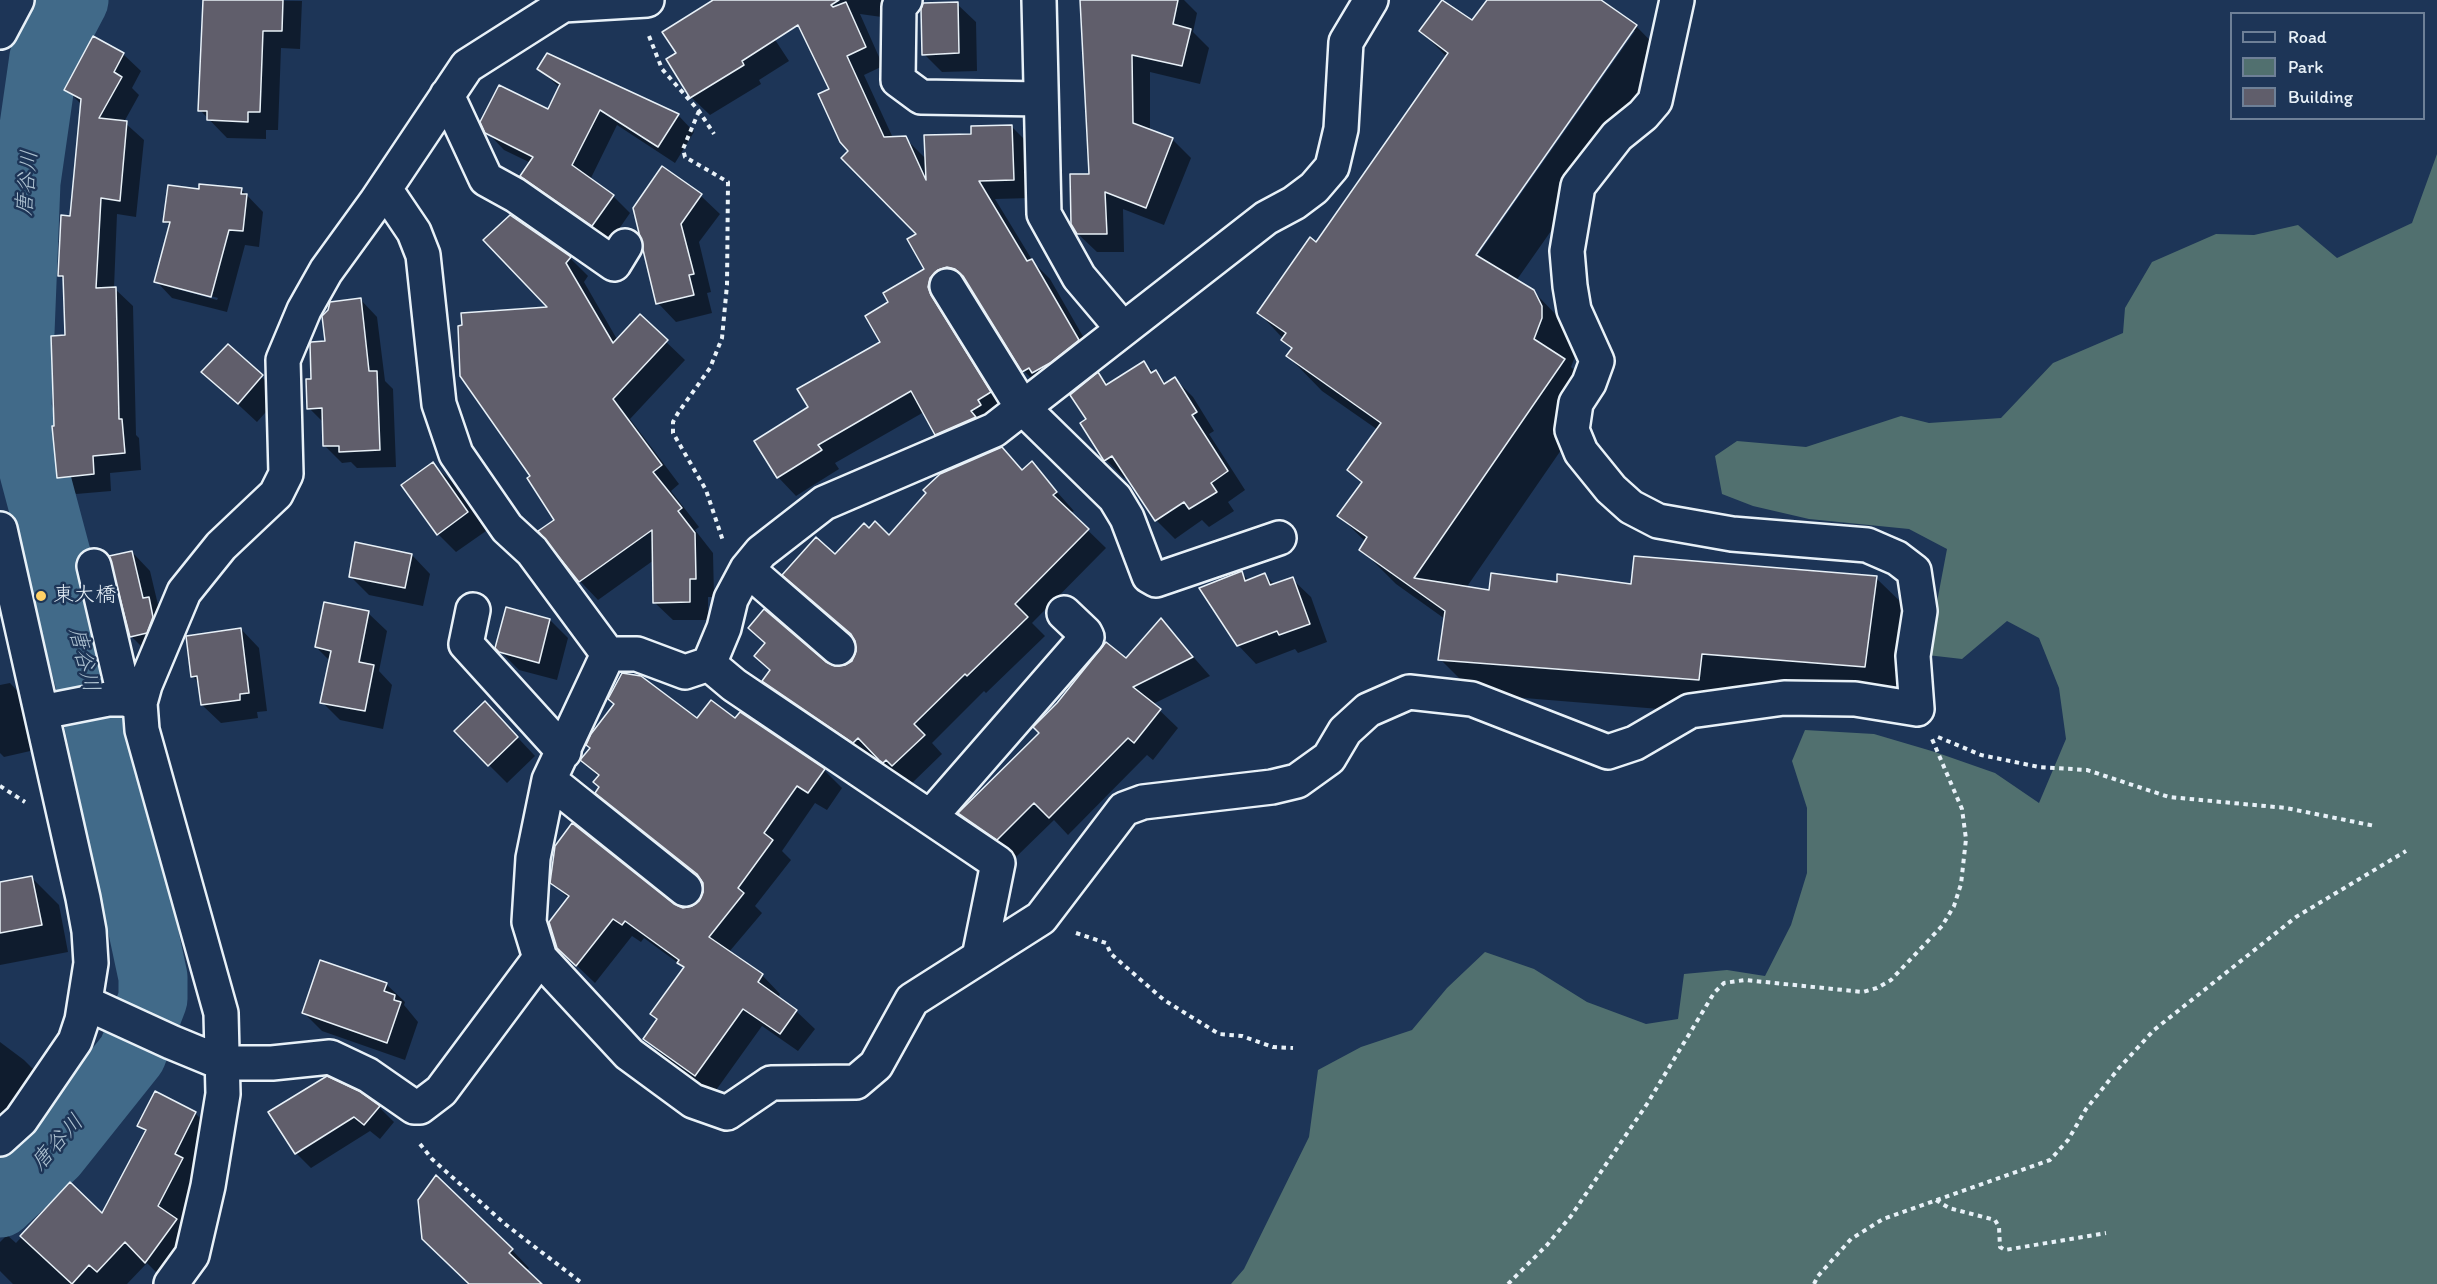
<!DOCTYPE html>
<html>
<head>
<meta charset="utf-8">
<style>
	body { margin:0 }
	#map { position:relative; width:2437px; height:1284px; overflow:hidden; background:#1d3557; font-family:Itim,sans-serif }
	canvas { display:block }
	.legend { position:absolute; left:2230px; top:12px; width:195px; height:108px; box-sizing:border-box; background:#1d3557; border:2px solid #6e8097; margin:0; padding:8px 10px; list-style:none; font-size:18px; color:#e8f1f8 }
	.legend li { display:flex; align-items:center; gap:12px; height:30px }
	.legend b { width:30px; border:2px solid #6e8097 }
</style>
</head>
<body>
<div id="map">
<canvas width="2437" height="1284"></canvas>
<ul class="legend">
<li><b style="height:8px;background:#1d3557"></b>Road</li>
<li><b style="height:16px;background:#51706f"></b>Park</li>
<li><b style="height:16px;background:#605e6b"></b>Building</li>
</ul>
</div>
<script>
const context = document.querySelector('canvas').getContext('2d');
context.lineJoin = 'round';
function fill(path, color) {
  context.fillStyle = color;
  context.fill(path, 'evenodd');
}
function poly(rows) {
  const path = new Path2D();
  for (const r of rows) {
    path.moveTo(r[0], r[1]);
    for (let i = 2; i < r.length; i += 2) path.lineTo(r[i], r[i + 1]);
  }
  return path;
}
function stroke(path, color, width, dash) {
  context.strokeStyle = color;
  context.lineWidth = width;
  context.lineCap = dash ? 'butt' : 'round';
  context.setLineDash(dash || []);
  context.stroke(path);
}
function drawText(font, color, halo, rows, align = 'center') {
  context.font = font + ' Itim,"Klee One",sans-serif';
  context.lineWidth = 5;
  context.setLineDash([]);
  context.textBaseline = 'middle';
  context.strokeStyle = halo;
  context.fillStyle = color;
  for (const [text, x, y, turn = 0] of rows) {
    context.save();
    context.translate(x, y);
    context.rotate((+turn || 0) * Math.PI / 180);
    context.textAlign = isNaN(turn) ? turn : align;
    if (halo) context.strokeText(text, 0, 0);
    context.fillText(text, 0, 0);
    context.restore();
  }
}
const green = poly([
	[2437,154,2437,1284,1231,1284,1244,1269,1309,1137,1318,1070,1361,1047,1412,1030,1447,988,1485,952,1534,969,1587,1002,1646,1024,1678,1019,1684,974,1727,970,1765,976,1791,925,1807,873,1807,808,1792,761,1805,730,1874,734,1935,752,1995,773,2039,803,2066,739,2059,688,2039,638,2007,621,1962,659,1927,655,1947,549,1909,529,1809,519,1753,506,1722,494,1715,456,1737,441,1806,447,1901,416,1929,423,2001,418,2053,363,2123,333,2125,308,2152,262,2216,234,2254,235,2298,225,2337,258,2412,223]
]);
const shadow = poly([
	[205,0,302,1,300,49,281,48,278,130,266,130,266,139,227,138,200,110],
	[715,0,749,0,789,61,759,80,761,84,710,115,691,97,678,53],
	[814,0,892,0,889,18,860,14,883,66,864,75,893,138,905,138,926,159,972,135,1012,127,1030,145,1031,198,995,199,1034,263,1050,279,1096,359,1042,389,1024,371,971,286,966,285,955,288,1008,411,955,452,936,434,924,412,835,463,839,469,796,496,778,477,810,408,882,343,890,302,926,269,918,234,850,151,831,90],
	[1082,0,1184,0,1197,13,1193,32,1209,48,1200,84,1150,72,1150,131,1172,139,1191,158,1164,225,1123,209,1124,252,1097,252,1078,234,1091,175],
	[1489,0,1599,0,1636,26,1670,61,1516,281,1533,291,1568,327,1576,354,1571,367,1599,395,1466,588,1490,592,1559,583,1632,586,1876,578,1911,612,1899,701,1733,715,1475,694,1440,659,1445,619,1396,584,1361,549,1366,542,1339,516,1363,484,1349,470,1378,430,1322,391,1288,356,1293,349,1259,313,1317,244,1447,57,1421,31,1472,22],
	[1631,31,1635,31,1473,262,1471,260],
	[957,4,976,22,977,71,942,72,924,54],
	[123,54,141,71,132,88,139,95,124,122,144,140,136,217,117,214,114,288,133,306,136,435,139,438,141,470,110,473,111,491,76,494,59,477,54,363,36,354,20,339,66,337,64,280,60,276,71,217,82,105,66,89],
	[539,69,678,115,694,132,675,163,617,125,590,180,613,196,630,213,610,242,538,193,522,176,531,163,504,150,487,132,549,111,560,88],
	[663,168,701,196,720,214,699,242,711,292,707,293,712,313,676,322,658,303],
	[241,189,263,212,259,247,245,245,227,312,172,298,156,281,171,227,165,221,200,191],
	[173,285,218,298,217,300,173,288],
	[485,240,570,258,588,276,584,282,618,341,640,317,685,360,630,419,679,484,671,491,699,527,695,530,713,553,714,597,708,597,708,620,673,620,654,602,654,560,598,600,580,581,556,520,532,476,551,309],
	[361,300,377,317,385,381,393,389,396,467,357,468,351,462,342,463,325,446,324,423,309,408,313,380,327,342],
	[228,346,281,395,257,422,203,372],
	[1144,363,1167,384,1175,379,1193,397,1214,431,1209,434,1245,490,1228,502,1234,511,1209,527,1202,520,1175,539,1156,520,1127,476,1124,478,1106,460,1088,420,1098,374,1109,385],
	[1001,449,1023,471,1032,464,1074,511,1070,513,1106,548,1032,623,1045,636,986,693,984,691,932,743,942,754,911,784,905,777,902,780,899,778,877,756,872,760,782,699,764,681,771,671,756,656,825,663,834,668,845,667,854,661,858,651,856,639,784,575,835,556,869,530,889,537],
	[433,464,452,482,486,531,456,552,438,534],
	[357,544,412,555,430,574,423,606,369,595,350,576],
	[132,552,150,571,159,609,166,617,149,654,131,636],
	[1241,572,1249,581,1265,575,1275,585,1292,579,1311,597,1327,642,1298,653,1295,649,1256,664,1238,645],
	[368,613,387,631,379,671,392,685,383,729,340,720,322,702,330,661,316,647],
	[550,620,568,638,557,680,519,670,497,648],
	[1161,620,1210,676,1153,704,1178,728,1153,760,1147,755,1068,835,1054,820,1016,857,978,832,960,813,1126,660],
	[241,629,259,648,267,711,257,712,258,718,221,723,202,705,199,683,192,676],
	[10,683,28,702,39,749,4,757,0,753,0,685],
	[697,720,736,720,824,770,842,788,827,810,815,803,782,851,791,860,755,906,762,913,729,952,762,975,780,994,778,997,796,1011,815,1029,798,1051,762,1026,714,1093,664,1057,645,1039,659,1021,685,968,644,938,641,942,632,936,595,983,558,948,569,899,552,882,683,909,693,908,701,901,705,891,704,882,615,811,597,793,601,787,599,777,582,760],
	[503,722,535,756,507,783,489,765],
	[32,878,59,905,68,952,0,965,0,884],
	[386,984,405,1002,404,1005,418,1022,405,1060,322,1031,303,1012],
	[0,1042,24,1060,51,1087,0,1125],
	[155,1093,196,1114,217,1135,204,1181,181,1225,197,1242,167,1283,147,1263,127,1284,13,1284,0,1271,0,1242,7,1235,16,1243,70,1184,103,1215,146,1133,139,1125],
	[379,1107,394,1122,380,1139,370,1131,311,1168,296,1153,270,1112],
	[512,1250,529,1268,526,1271,539,1284,470,1284]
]);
const river = poly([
	[0,1203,53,1153,132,1054,153,999,153,977,90,682,17,408,26,182,44,57,74,0]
]);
const building = poly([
	[203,0,283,0,282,31,263,31,260,112,248,112,248,122,207,120,207,111,198,111,203,0],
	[713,0,839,0,831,5,833,7,846,2,866,47,847,56,884,137,906,136,926,180,924,135,971,134,971,126,1012,125,1014,180,979,181,1027,261,1032,259,1079,340,1050,363,1032,373,1029,368,1022,372,963,276,955,269,947,267,938,270,930,278,928,287,931,295,991,392,978,400,981,405,971,411,976,417,935,435,911,391,818,445,822,450,777,478,754,441,808,407,797,389,880,342,865,316,888,302,883,293,924,269,907,239,916,234,841,158,848,151,840,142,818,94,829,89,798,25,742,61,744,65,690,98,666,59,676,53,662,32,713,0],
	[1080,0,1178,0,1173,24,1191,29,1182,66,1132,55,1133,123,1173,138,1146,208,1105,192,1107,234,1077,234,1071,224,1070,174,1089,174,1080,0],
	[1442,0,1472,20,1487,0,1601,0,1637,25,1476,255,1534,290,1542,306,1542,318,1534,339,1565,359,1414,578,1489,590,1491,573,1557,582,1557,574,1631,584,1634,556,1877,576,1865,667,1702,654,1699,680,1438,660,1445,611,1359,550,1367,537,1337,516,1362,482,1347,470,1381,423,1286,356,1292,348,1281,340,1286,333,1257,313,1310,237,1316,242,1448,53,1419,31,1442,0],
	[958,2,959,53,922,55,921,9,923,3,958,2],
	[93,36,124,53,114,72,122,77,99,118,127,121,120,201,101,198,96,288,116,287,119,419,122,419,125,453,93,456,94,474,57,478,52,426,54,426,51,336,65,335,63,276,58,276,60,236,61,215,70,216,81,99,64,90,93,36],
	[547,53,679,114,658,147,600,110,572,165,614,195,592,226,520,176,533,157,485,133,480,122,499,85,548,109,560,84,537,69,547,53],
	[662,166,702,194,681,224,694,274,689,275,694,295,656,304,633,208,662,166],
	[199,184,242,188,241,194,247,194,243,231,229,230,211,297,154,282,170,222,163,222,168,185,199,189,199,184],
	[510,215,571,257,566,263,613,343,640,314,668,340,613,399,662,465,653,472,682,508,678,511,695,533,696,579,690,579,690,602,653,603,652,530,579,582,538,531,554,520,527,478,530,476,460,376,458,326,462,325,461,313,547,307,483,240,510,215],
	[361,298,369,371,377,371,380,450,339,452,339,446,323,446,322,408,307,409,306,379,311,379,310,344,311,342,325,341,322,316,328,310,330,302,361,298],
	[228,344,263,375,238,404,201,372,228,344],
	[1144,361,1151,373,1156,370,1164,384,1175,377,1197,412,1192,415,1228,471,1211,483,1217,492,1189,509,1184,502,1155,521,1112,456,1104,461,1080,423,1086,419,1070,395,1098,372,1106,385,1144,361],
	[1002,447,1022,470,1032,461,1057,492,1053,495,1089,529,1015,604,1028,617,967,676,965,674,914,724,925,735,892,766,886,760,883,763,879,760,858,738,853,743,762,681,770,670,754,656,765,643,748,628,764,609,826,662,835,666,845,665,852,661,856,651,855,641,851,634,782,575,816,537,835,554,864,523,869,528,875,521,889,535,926,493,923,490,940,474,1002,447],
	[433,462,468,512,437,535,401,485,433,462],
	[355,542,412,554,405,588,349,577,355,542],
	[132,551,143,598,149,597,153,617,147,633,130,637,109,556,132,551],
	[1242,571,1245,581,1265,573,1270,585,1293,577,1310,624,1279,635,1277,631,1237,646,1199,588,1242,571],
	[324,602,369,611,359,662,374,665,365,711,320,703,331,651,315,647,324,602],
	[506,607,550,619,539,663,499,652,495,648,506,607],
	[1161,618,1193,657,1133,687,1161,709,1134,743,1128,738,1049,818,1034,803,997,840,958,813,1039,733,1033,727,1057,703,1106,642,1126,658,1161,618],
	[241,628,249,693,240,694,240,700,201,705,197,676,191,677,186,636,241,628],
	[622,673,641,676,697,718,711,700,735,718,740,712,825,769,808,793,797,786,764,833,773,840,738,888,744,893,709,937,763,974,758,982,797,1010,780,1034,743,1009,695,1076,643,1039,657,1019,650,1014,684,967,677,963,679,960,625,921,622,925,613,919,576,966,557,948,549,922,569,896,550,883,555,846,572,823,674,904,683,908,692,906,699,901,703,892,703,883,697,874,595,793,599,787,593,782,599,775,580,760,590,748,586,745,591,734,614,704,608,699,622,673],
	[485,701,518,737,488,766,454,731,485,701],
	[32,876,42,925,0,933,0,882,32,876],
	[320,960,387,983,384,991,395,995,394,1000,401,1002,387,1043,302,1013,320,960],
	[327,1076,359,1091,380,1106,364,1125,354,1117,295,1154,268,1112,327,1076],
	[155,1091,196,1112,175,1154,183,1158,158,1206,177,1219,145,1263,125,1242,97,1272,89,1265,72,1284,20,1236,70,1182,102,1213,146,1130,137,1126,155,1091],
	[436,1175,513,1249,509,1253,542,1284,469,1284,422,1239,418,1200,436,1175]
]);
const path = poly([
	[649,36,662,69,699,111,714,134],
	[699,111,683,149,685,157,728,182,727,285,722,338,710,368,678,413,673,422,673,433,706,490,723,541],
	[1938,737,1981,755,2039,767,2087,770,2169,797,2286,808,2375,826],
	[0,786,25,802],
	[1076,933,1106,943,1111,954,1164,1000,1219,1034,1242,1036,1273,1047,1293,1048],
	[420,1144,432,1159,505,1224,583,1284],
	[1936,1200,1949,1208,1995,1220,1999,1227,2000,1247,2005,1250,2106,1233],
	[1508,1284,1547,1245,1571,1216,1647,1104,1714,993,1724,983,1745,980,1863,992,1877,988,1891,980,1942,926,1954,906,1961,884,1966,839,1962,809,1932,739],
	[1814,1284,1818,1276,1851,1239,1883,1219,2050,1160,2068,1140,2086,1109,2119,1068,2154,1030,2296,917,2406,851]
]);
const minor = poly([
	[905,0,899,7,898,80,921,97,1041,99],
	[1039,0,1044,214,1079,277,1123,329],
	[0,32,17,0],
	[447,95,486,179,515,195,614,264,625,246],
	[385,189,414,232,423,255,439,404,456,454,507,528,532,551,608,654,637,654,685,672,709,664,724,628,731,599,747,569,761,552,824,503,994,430,1266,218,1294,203,1314,188,1332,167,1341,129,1346,42,1371,0],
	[947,286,1022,407,1115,498,1127,518,1149,576,1156,580,1279,538],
	[0,529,83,898,89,931,91,963,82,1020,75,1041,21,1120,0,1139],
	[94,566,125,699],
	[747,569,838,648],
	[473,610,466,644,564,752],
	[608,654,549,780,533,858,529,922,540,958,629,1054,693,1101,727,1113,771,1083,856,1082,876,1065,912,1000,1041,918,1124,809,1143,802,1272,787,1297,781,1329,758,1345,731,1368,710,1409,692,1472,699,1608,752,1635,743,1690,711,1784,698,1855,699,1917,709,1913,656,1920,611,1914,571,1897,558,1867,545,1732,534,1658,521,1631,507,1611,489,1581,452,1572,430,1576,403,1589,383,1597,361,1574,310,1570,286,1567,251,1578,186,1617,136,1643,115,1655,101,1677,0],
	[709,664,734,685,998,863,979,957],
	[42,712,108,699,125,699,140,703],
	[549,780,685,889],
	[930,817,1087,637,1085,633,1064,613],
	[86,1003,171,1042,222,1063,272,1063,330,1057,368,1075,414,1107,420,1107,441,1091,540,958],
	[171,1284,192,1255,208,1186,223,1094,221,1013,142,730,140,703,145,685,184,592,221,546,276,494,286,474,283,360,304,310,326,271,376,202,467,66,563,5,647,0]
]);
const markers = [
	[41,596,6,"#ffd166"]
];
const poiNames = [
	["東大橋",53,596]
];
const waterNames = [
	["唐谷川",28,183,-85],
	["唐谷川",83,660,76],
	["唐谷川",58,1143,-48]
];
fill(green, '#51706f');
fill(shadow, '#0007');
stroke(river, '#416a89', 69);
fill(building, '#605e6b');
stroke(building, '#e8f1f8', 1.5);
stroke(minor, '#e8f1f8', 38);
stroke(path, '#e8f1f8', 4, [4.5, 4.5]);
stroke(minor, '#1d3557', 33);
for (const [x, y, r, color] of markers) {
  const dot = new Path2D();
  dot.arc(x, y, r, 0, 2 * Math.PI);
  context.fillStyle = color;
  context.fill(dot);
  stroke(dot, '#1d3557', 2);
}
drawText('21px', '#e8f1f8', '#1d3557', poiNames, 'left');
drawText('italic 22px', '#aec2d1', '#1d3557', waterNames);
</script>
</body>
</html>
